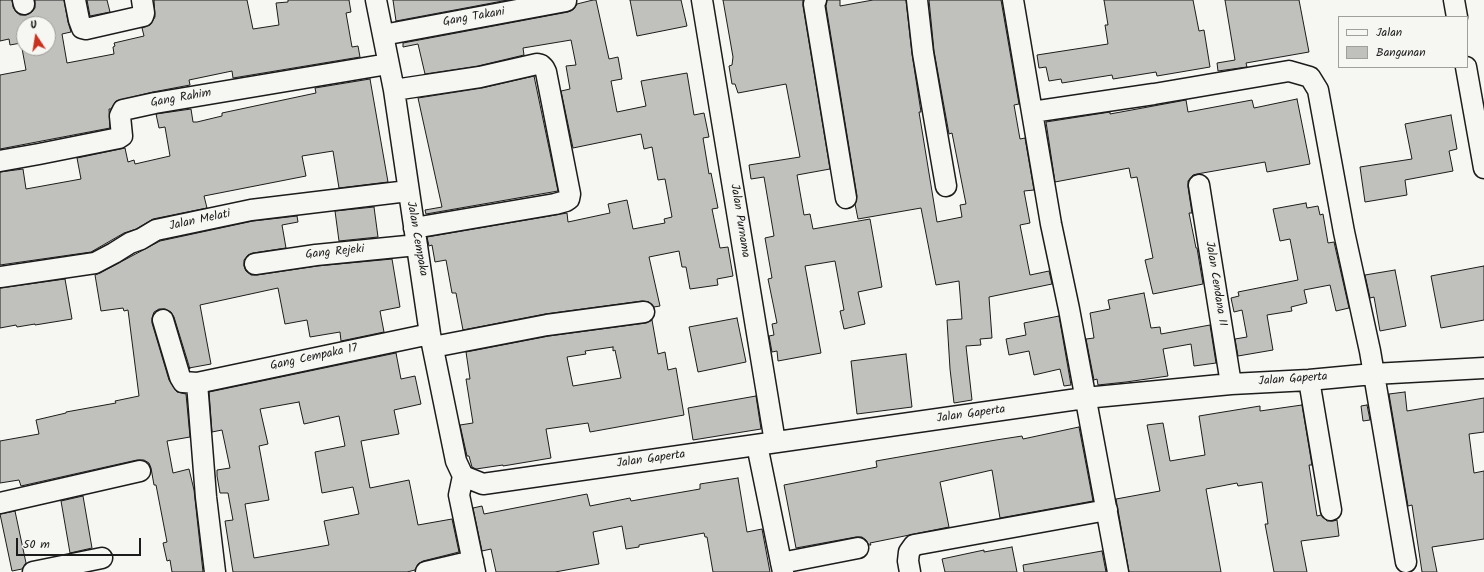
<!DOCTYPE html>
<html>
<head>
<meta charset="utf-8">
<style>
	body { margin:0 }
	#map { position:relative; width:1484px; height:572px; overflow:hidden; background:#f6f6f2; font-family:Kalam,sans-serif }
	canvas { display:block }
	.legend { position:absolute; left:1338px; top:16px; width:130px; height:52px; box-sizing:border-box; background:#f6f6f2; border:1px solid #9f9f9c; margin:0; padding:5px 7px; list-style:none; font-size:12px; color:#1c1c1c }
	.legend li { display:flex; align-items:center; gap:8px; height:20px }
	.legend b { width:20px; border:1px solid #9f9f9c }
	.north { position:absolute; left:16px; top:16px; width:40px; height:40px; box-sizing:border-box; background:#f6f6f2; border:1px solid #9f9f9c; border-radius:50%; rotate:348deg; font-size:11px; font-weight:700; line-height:16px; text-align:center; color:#1c1c1c }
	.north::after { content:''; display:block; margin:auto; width:14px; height:18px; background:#c8321e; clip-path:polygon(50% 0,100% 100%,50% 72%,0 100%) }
	.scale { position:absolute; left:16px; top:538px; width:125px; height:18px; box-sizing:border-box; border:2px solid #1c1c1c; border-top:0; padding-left:5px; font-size:12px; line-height:14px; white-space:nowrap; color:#1c1c1c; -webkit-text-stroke:3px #f6f6f2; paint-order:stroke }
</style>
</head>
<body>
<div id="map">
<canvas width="1484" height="572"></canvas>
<ul class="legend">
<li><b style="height:5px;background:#f6f6f2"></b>Jalan</li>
<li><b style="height:11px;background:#c0c0bd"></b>Bangunan</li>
</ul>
<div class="north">U</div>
<div class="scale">50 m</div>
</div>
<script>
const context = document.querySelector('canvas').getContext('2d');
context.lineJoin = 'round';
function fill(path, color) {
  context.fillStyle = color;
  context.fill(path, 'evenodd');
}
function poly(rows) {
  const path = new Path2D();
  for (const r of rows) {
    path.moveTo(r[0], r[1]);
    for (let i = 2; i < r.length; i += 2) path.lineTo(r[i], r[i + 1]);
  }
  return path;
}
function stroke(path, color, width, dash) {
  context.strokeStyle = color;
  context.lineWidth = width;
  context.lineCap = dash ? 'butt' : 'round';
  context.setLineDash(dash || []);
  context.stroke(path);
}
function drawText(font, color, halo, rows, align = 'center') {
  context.font = font + ' Kalam,sans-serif';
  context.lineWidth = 3;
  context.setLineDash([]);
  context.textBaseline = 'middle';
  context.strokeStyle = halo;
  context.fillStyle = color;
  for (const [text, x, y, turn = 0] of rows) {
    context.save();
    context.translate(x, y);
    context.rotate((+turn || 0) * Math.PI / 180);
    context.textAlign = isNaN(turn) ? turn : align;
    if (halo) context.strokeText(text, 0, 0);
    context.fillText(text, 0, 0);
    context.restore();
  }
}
const building = poly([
	[0,0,12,0,13,7,16,12,20,15,26,15,32,12,35,8,35,0,64,0,68,22,71,32,62,34,67,63,114,54,113,47,115,46,114,43,144,36,142,28,150,25,155,17,154,0,247,0,253,29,279,25,276,3,288,2,288,0,349,0,351,12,346,13,352,47,358,46,360,57,233,78,232,71,189,80,190,85,153,92,116,101,111,109,109,109,110,128,0,149,0,75,26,70,21,43,10,45,9,39,0,41,0,0],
	[24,24,48,24,48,48,24,48,24,24],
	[87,0,107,0,110,12,90,16,87,0],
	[393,0,508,0,396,21,393,0],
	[593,0,596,0,609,59,618,57,622,79,611,81,617,112,646,106,641,81,687,73,694,115,704,113,709,137,703,138,709,174,711,173,718,208,712,209,720,248,728,247,733,276,717,279,718,285,690,289,686,267,682,267,679,251,649,257,660,306,654,307,649,302,642,301,545,314,463,330,456,293,452,293,446,260,435,262,432,245,429,246,427,237,567,213,568,222,610,213,608,204,627,200,633,229,665,223,664,219,672,217,665,179,658,180,652,147,644,149,641,134,573,148,561,91,570,89,566,66,576,65,571,40,523,48,524,55,478,66,425,74,418,44,403,47,403,43,568,12,574,9,577,4,593,0],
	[630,0,681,0,687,26,637,36,630,0],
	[723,0,803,0,803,6,830,169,797,175,804,215,810,214,813,229,870,219,882,287,858,292,865,324,844,329,840,311,844,310,835,261,805,266,821,353,778,361,777,351,772,352,769,336,774,335,772,324,777,323,768,279,772,278,765,238,774,236,764,177,751,179,749,165,800,157,786,84,738,93,735,84,732,84,729,66,732,65,733,57,723,0],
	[827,0,840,0,840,6,873,0,906,0,912,54,921,112,919,112,937,222,962,217,960,205,966,204,952,133,949,134,934,51,929,0,1001,0,1019,104,1014,105,1020,139,1025,138,1034,190,1024,191,1030,223,1020,225,1030,275,1049,271,1052,284,989,297,992,338,980,339,981,345,966,346,972,400,954,403,950,369,947,320,962,319,959,281,936,285,921,208,858,219,855,204,857,196,826,6,827,0],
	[1104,0,1193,0,1199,31,1204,30,1210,67,1157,76,1156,72,1113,79,1112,75,1062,83,1061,79,1049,81,1046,67,1039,68,1037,55,1108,44,1105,25,1108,25,1104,0],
	[1225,0,1299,0,1309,52,1246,63,1247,67,1218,71,1217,63,1235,60,1225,0],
	[534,76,558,191,426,214,425,210,442,207,418,98,482,88,534,76],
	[370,79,388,182,339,188,333,151,302,156,306,176,204,196,207,208,153,219,136,229,124,233,91,252,0,265,0,172,23,169,26,189,81,179,77,158,125,148,128,162,134,160,135,164,170,156,165,127,159,128,156,114,191,109,193,122,197,122,222,116,222,113,316,93,315,88,370,79],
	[1297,99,1310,164,1267,172,1265,162,1197,174,1193,175,1188,181,1188,187,1192,213,1189,213,1196,248,1197,248,1203,284,1153,294,1145,260,1153,258,1137,177,1131,178,1129,168,1055,182,1046,122,1110,112,1110,114,1186,100,1188,112,1252,100,1254,108,1297,99],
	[1451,115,1457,149,1449,151,1453,171,1405,180,1407,195,1365,202,1360,167,1412,159,1405,124,1451,115],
	[1306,203,1307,208,1318,206,1320,215,1323,214,1328,243,1334,242,1349,308,1336,311,1330,285,1304,290,1307,303,1291,307,1292,311,1267,315,1273,350,1238,356,1235,339,1247,337,1242,310,1234,312,1231,298,1239,296,1238,292,1298,280,1290,239,1280,241,1273,209,1306,203],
	[374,207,378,237,339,241,335,211,374,207],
	[297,216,298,222,282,225,286,248,253,253,248,255,244,260,244,266,246,271,251,275,257,275,317,266,392,259,400,307,380,311,384,332,341,341,340,332,310,337,307,320,285,324,278,288,200,305,211,364,189,368,190,369,174,317,171,312,165,309,159,309,154,312,152,318,152,323,169,380,177,392,186,394,190,437,167,441,173,473,189,469,194,490,203,572,172,572,170,560,167,561,163,543,167,542,156,485,154,485,151,468,149,463,144,460,137,460,21,486,19,480,0,483,0,441,39,434,36,420,66,413,66,412,116,403,115,401,139,396,128,310,124,311,123,308,101,311,95,275,100,273,160,241,253,221,297,216],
	[1484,266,1484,320,1441,328,1431,276,1484,266],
	[1395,270,1406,326,1380,331,1374,297,1370,298,1365,275,1395,270],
	[65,279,72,319,35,325,35,324,17,327,16,325,0,328,0,288,65,279],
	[1144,293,1151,328,1160,327,1161,334,1210,325,1216,363,1194,366,1191,344,1163,349,1168,376,1126,382,1098,385,1097,379,1094,380,1086,339,1094,338,1090,313,1110,309,1108,300,1144,293],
	[1059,316,1071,385,1064,386,1060,369,1034,375,1029,351,1009,355,1006,339,1026,335,1024,323,1059,316],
	[737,318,746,362,698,372,689,327,737,318],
	[652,320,658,354,665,352,668,370,676,368,684,415,590,432,588,423,546,429,551,458,503,466,503,465,476,469,472,467,469,456,467,456,460,425,473,423,466,379,470,379,466,352,549,336,646,323,652,320],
	[613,347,613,351,615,350,621,378,573,386,567,357,586,354,585,351,613,347],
	[396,353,401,379,415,376,421,404,394,410,399,434,361,441,370,488,409,480,418,525,452,519,459,552,423,561,418,564,415,570,407,572,233,572,225,521,233,520,228,493,220,493,217,476,217,470,230,468,222,430,212,432,209,392,396,353],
	[299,402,304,424,339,416,345,446,315,452,322,493,353,487,359,514,324,521,329,545,254,558,245,504,269,500,259,446,268,444,260,409,299,402],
	[906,354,912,407,857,414,851,361,906,354],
	[1405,392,1407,411,1484,398,1484,432,1469,434,1474,473,1484,471,1484,539,1432,547,1437,572,1422,572,1412,505,1408,506,1389,394,1405,392],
	[756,396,761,429,693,440,688,408,756,396],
	[1302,405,1312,465,1309,465,1317,516,1321,515,1327,521,1333,521,1337,520,1339,536,1301,541,1307,572,1274,572,1265,524,1268,524,1262,482,1238,486,1237,483,1206,489,1221,572,1129,572,1116,499,1160,491,1147,425,1163,423,1170,461,1205,455,1199,416,1260,406,1260,411,1302,405],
	[1367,405,1370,420,1363,421,1361,406,1367,405],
	[1079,427,1093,501,1000,518,992,470,940,482,949,527,870,543,871,545,869,545,866,540,862,537,856,537,796,548,784,485,877,467,876,461,996,440,1022,436,1023,439,1079,427],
	[738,478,747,532,762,529,770,572,713,572,707,537,705,537,704,533,639,545,639,547,626,549,622,526,593,532,599,564,555,572,496,572,491,549,482,551,473,508,482,506,484,514,587,494,590,506,630,498,631,501,700,489,700,484,738,478],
	[83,496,92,548,70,553,61,501,83,496],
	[15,511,26,563,22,569,12,571,0,514,15,511],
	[1012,547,1017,572,945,572,942,559,984,550,984,552,1012,547],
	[1102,551,1106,572,1024,572,1023,565,1102,551]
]);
const minor = poly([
	[23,0,24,4],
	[75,0,79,20,82,28,86,29,143,16,144,13,142,0],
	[376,0,394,90,430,334,456,461,463,476],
	[702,0,775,442],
	[816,0,814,4,846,198],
	[917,0,923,53,946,186],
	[1013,0,1051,224,1069,309,1118,572],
	[1454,0,1457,17],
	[383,35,566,1],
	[1466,67,1484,168],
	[394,90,480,77,537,64,541,65,544,68,546,72,570,194,569,199,566,201,555,204,414,228],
	[1032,112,1154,94,1289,71,1310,77,1318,90,1344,232,1370,351,1406,562],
	[0,161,39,154,119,138,122,136,120,116,123,110,155,103,388,64],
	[1199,185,1231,384],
	[255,264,316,255,417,245],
	[0,277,95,263,114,253,130,243,141,239,156,230,251,210,408,191],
	[163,320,180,377,183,382,197,383,430,334],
	[433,347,547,325,644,312],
	[1309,380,1331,510],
	[197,383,206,497,215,572],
	[757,445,783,572],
	[463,476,483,484,1085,398,1231,384,1309,380,1373,374,1484,368],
	[463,476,459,495,475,572],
	[0,503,140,471],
	[781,563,858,548],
	[33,572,102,558],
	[426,572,473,561],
	[910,572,908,561,909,552,914,545,1107,510]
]);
const streetNames = [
	["Gang Takani",474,18,-10],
	["Gang Rahim",181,99,-10],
	["Jalan Melati",200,221,-12],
	["Jalan Purnama",739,221,81],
	["Jalan Cempaka",416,239,80],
	["Gang Rejeki",335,253,-6],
	["Jalan Cendana II",1215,284,81],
	["Gang Cempaka 17",314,358,-12],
	["Jalan Gaperta",1293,380,-4],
	["Jalan Gaperta",971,415,-8],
	["Jalan Gaperta",651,460,-8]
];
fill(building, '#c0c0bd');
stroke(building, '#1c1c1c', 1);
stroke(minor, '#1c1c1c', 23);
stroke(minor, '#f6f6f2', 20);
drawText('12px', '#1c1c1c', '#f6f6f2', streetNames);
</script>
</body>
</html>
